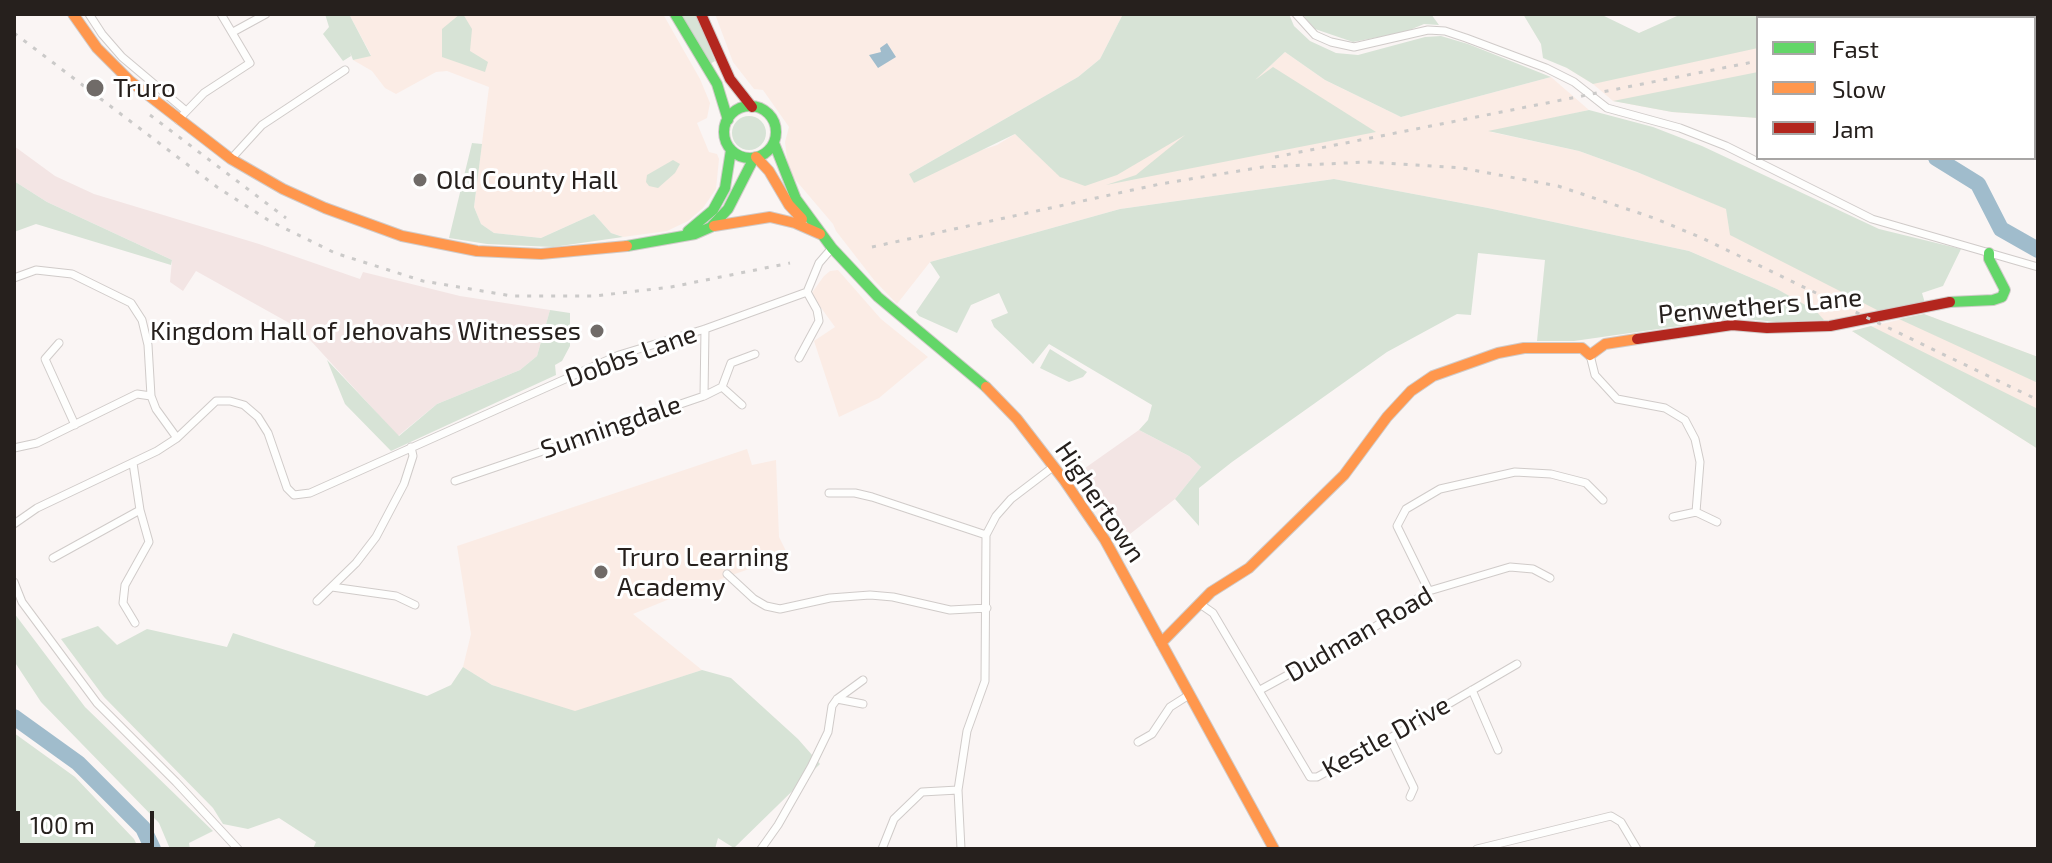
<!DOCTYPE html>
<html>
<head>
<meta charset="utf-8">
<style>
	body { margin:0 }
	#map { position:relative; width:2052px; height:863px; overflow:hidden; background:#faf5f4; font-family:"Exo 2",sans-serif }
	canvas { display:block }
	.frame { position:absolute; inset:0; border:16px solid #26201d; pointer-events:none }
	.legend { position:absolute; left:1756px; top:16px; width:280px; height:144px; box-sizing:border-box; background:#fff; border:2px solid #a8a6a5; margin:0; padding:10px 14px; list-style:none; font-size:24px; color:#26201d }
	.legend li { display:flex; align-items:center; gap:16px; height:40px }
	.legend b { width:40px; border:2px solid #a8a6a5 }
	.scale { position:absolute; left:16px; top:811px; width:138px; height:36px; box-sizing:border-box; border:4px solid #26201d; border-top:0; padding-left:10px; font-size:24px; line-height:28px; white-space:nowrap; color:#26201d; -webkit-text-stroke:6px #fff; paint-order:stroke }
</style>
</head>
<body>
<div id="map">
<canvas width="2052" height="863"></canvas>
<div class="frame"></div>
<ul class="legend">
<li><b style="height:10px;background:#63d668"></b>Fast</li>
<li><b style="height:10px;background:#ff974d"></b>Slow</li>
<li><b style="height:10px;background:#b3261e"></b>Jam</li>
</ul>
<div class="scale">100 m</div>
</div>
<script>
const context = document.querySelector('canvas').getContext('2d');
context.lineJoin = 'round';
function fill(path, color) {
  context.fillStyle = color;
  context.fill(path, 'evenodd');
}
function poly(rows) {
  const path = new Path2D();
  for (const r of rows) {
    if (r.length === 3) {
      path.moveTo(r[0] + r[2], r[1]);
      path.arc(r[0], r[1], r[2], 0, 2 * Math.PI);
      continue;
    }
    path.moveTo(r[0], r[1]);
    for (let i = 2; i < r.length; i += 2) path.lineTo(r[i], r[i + 1]);
  }
  return path;
}
function stroke(path, color, width, dash) {
  context.strokeStyle = color;
  context.lineWidth = width;
  context.lineCap = dash ? 'butt' : 'round';
  context.setLineDash(dash || []);
  context.stroke(path);
}
function drawText(font, color, halo, rows, align = 'center') {
  context.font = font + ' "Exo 2",sans-serif';
  context.lineWidth = 6;
  context.setLineDash([]);
  context.textBaseline = 'middle';
  context.strokeStyle = halo;
  context.fillStyle = color;
  for (const [text, x, y, turn = 0] of rows) {
    context.save();
    context.translate(x, y);
    context.rotate((+turn || 0) * Math.PI / 180);
    context.textAlign = isNaN(turn) ? turn : align;
    if (halo) context.strokeText(text, 0, 0);
    context.fillText(text, 0, 0);
    context.restore();
  }
}
const built = poly([
	[349,14,663,14,700,79,710,103,707,118,697,123,709,152,717,154,719,159,716,189,703,208,688,221,667,231,623,237,611,233,594,214,541,238,494,233,481,224,474,207,489,87,447,71,436,72,396,94,385,88,372,71,353,60,371,55],
	[715,14,1123,14,1100,59,1078,77,909,174,997,145,1015,134,1061,177,1248,86,1285,52,1325,80,1401,117,1551,77,1589,110,1491,132,1579,151,1637,172,1786,233,1909,306,1854,315,1840,321,1824,320,1815,311,1777,289,1689,251,1488,208,1334,179,1120,209,930,262,897,304,874,280,836,231,833,224,793,177,788,167,785,142,789,127,763,90,754,89,733,62],
	[1686,14,2038,14,2038,58,2034,59,2034,18,1758,18,1758,118,1672,112,1613,101,1593,84,1567,68,1639,33],
	[838,270,881,319,928,357,879,398,839,417,814,341,835,327,811,294,824,276,830,271],
	[1924,314,2038,357,2038,449,1852,331],
	[747,449,752,465,776,460,779,537,788,555,696,588,633,614,702,670,575,712,492,685,463,667,471,634,457,546]
]);
const industrial = poly([
	[14,146,55,176,94,194,259,244,360,279,363,272,460,296,550,310,537,356,520,370,437,404,398,436,300,329,196,271,183,291,170,282,172,260,47,202,14,181],
	[1139,430,1189,456,1201,467,1175,499,1121,541,1078,473]
]);
const green = poly([
	[325,14,349,14,371,56,353,60,350,52,351,56,343,61,323,34,329,27],
	[460,14,463,14,472,29,470,51,488,62,485,72,442,57,442,29],
	[681,14,696,14,715,61,710,64],
	[1123,14,1289,14,1294,26,1310,41,1336,53,1358,55,1425,37,1441,36,1468,44,1551,77,1401,117,1325,80,1285,52,1255,80,1273,67,1376,132,1106,185,1136,175,1185,135,1117,175,1085,186,1060,177,1015,134,914,183,909,174,1078,77,1100,59],
	[1302,14,1431,14,1439,25,1424,24,1405,32,1353,42,1315,29],
	[1523,14,1600,14,1639,33,1677,16,1675,14,1916,14,1894,18,1758,18,1758,48,1593,84,1567,68,1543,58,1541,44],
	[1758,72,1758,118,1672,112,1613,101],
	[1589,110,1653,127,1702,146,1879,229,1961,249,1943,286,1922,293,1925,303,1879,311,1730,235,1726,209,1637,172,1579,151,1488,131],
	[749,133,17],
	[472,143,482,144,474,207,481,224,494,233,541,238,594,214,611,233,623,237,553,247,487,244,449,238],
	[673,160,680,164,675,173,658,188,649,186,646,182,647,175],
	[1334,179,1488,208,1689,251,1777,289,1816,311,1824,320,1776,322,1736,318,1574,341,1537,341,1545,260,1478,253,1471,315,1457,314,1387,352,1232,462,1199,488,1199,526,1175,499,1201,467,1189,456,1139,430,1148,420,1152,405,1049,344,1033,364,994,327,991,320,1008,313,999,293,971,305,957,333,919,316,916,312,940,277,930,262,1120,209],
	[14,181,47,202,172,260,171,265,36,224,14,232],
	[550,310,570,313,570,346,562,361,555,365,556,375,391,451,345,404,327,360,399,436,437,404,520,370,537,356],
	[1924,314,2038,357,2038,383,1899,319],
	[1871,326,2038,409,2038,449,1852,331],
	[1050,349,1087,372,1083,377,1069,382,1040,368],
	[14,613,85,707,213,831,189,843,190,849,170,849,159,823,41,702,14,661],
	[98,626,117,645,147,629,227,647,233,633,427,696,451,685,463,667,492,685,575,711,702,670,731,678,798,739,820,764,734,848,718,838,715,849,313,849,316,842,279,818,248,829,223,824,213,808,104,697,61,639],
	[14,733,75,777,134,839,139,849,14,849]
]);
const water = poly([
	[887,43,896,57,878,68,869,55,881,52,880,48]
]);
const river = poly([
	[1936,158,1978,184,2001,229,2038,250],
	[14,717,78,763,143,828,153,849]
]);
const street = poly([
	[89,14,102,34,122,57,186,111],
	[1296,14,1315,35,1331,42,1354,47,1428,30,1445,31,1466,38,1546,68,1574,82,1607,108,1680,128,1726,146,1872,219,2038,267],
	[233,32,266,14],
	[178,120,204,93,250,63,221,14],
	[231,159,262,125,345,70],
	[14,278,36,270,72,274,131,303,142,320,148,345,151,396,156,409,177,438],
	[59,343,45,359,75,425],
	[1590,355,1595,375,1617,399,1665,408,1685,420,1695,439,1700,462,1696,512],
	[799,358,819,321,817,310,807,292],
	[722,387,742,405],
	[704,396,722,387,731,363,755,354],
	[14,448,37,443,137,394,151,396],
	[133,463,140,510,149,542,125,585,123,603,135,623],
	[455,481,704,396,705,329],
	[829,493,855,493,872,497,986,535],
	[1673,517,1696,512,1717,522],
	[14,524,37,508,157,451,177,438,216,401,230,401,244,405,258,417,268,433,287,488,294,495,310,493,619,355,705,329,807,292,819,263,832,248],
	[53,558,140,510],
	[727,574,754,599,766,606,780,609,830,598,870,595,893,597,950,610,987,608],
	[14,582,22,602,97,703,176,782,238,849],
	[332,587,396,596,415,605],
	[1429,591,1397,526,1406,509,1440,489,1515,472,1551,474,1586,483,1603,500],
	[317,601,356,563,376,537,404,484,413,456,411,447],
	[1200,604,1213,613,1310,777,1317,777,1390,738,1517,664],
	[1260,690,1370,630,1429,591,1510,567,1533,569,1550,578],
	[1472,690,1498,750],
	[837,699,863,704],
	[1390,738,1414,788,1410,797],
	[1138,742,1152,734,1170,707,1189,695],
	[761,849,778,825,811,767,828,732,832,706,837,699,863,680],
	[882,849,894,819,922,792,958,790],
	[961,849,958,790,967,731,985,681,986,535,996,516,1011,499,1053,467],
	[1477,849,1611,816,1621,822,1637,849]
]);
const fast = poly([
	[675,14,717,84,728,120],
	[750,132,26],
	[774,143,796,199,832,248,878,297,986,387],
	[688,231,713,210,725,188,731,150],
	[627,246,695,234,711,227,728,209,754,158],
	[1950,302,1993,300,2002,297,2005,290,1989,259,1989,253]
]);
const slow = poly([
	[73,14,97,48,130,81,231,159,283,189,325,208,402,236,477,251,541,254,627,246],
	[756,157,769,171,789,205,802,219],
	[714,226,770,217,795,223,820,234],
	[986,387,1017,419,1064,480,1105,540,1274,849],
	[1161,643,1211,592,1249,568,1344,475,1387,417,1411,391,1433,376,1498,353,1524,348,1582,348,1590,355,1605,344,1637,339]
]);
const jam = poly([
	[701,14,730,79,752,107],
	[1637,339,1732,325,1767,328,1830,326,1950,302]
]);
const rail = poly([
	[2016,18,2038,16],
	[14,33,217,187,268,220,335,253,423,281,512,296,595,296,671,287,790,263],
	[150,115,286,218],
	[1275,157,1758,61],
	[872,247,1160,184,1263,167,1366,162,1462,168,1558,186,1654,218,1702,238,2038,400]
]);
const markers = [
	[95,88,10,"#706b68"],
	[420,180,8,"#706b68"],
	[597,331,8,"#706b68"],
	[601,572,8,"#706b68"]
];
const poiNames = [
	["Truro",113,88],
	["Old County Hall",436,180],
	["Kingdom Hall of Jehovahs Witnesses",581,331,"right"],
	["Truro Learning",617,557],
	["Academy",617,587]
];
const streetNames = [
	["Penwethers Lane",1760,306,-5],
	["Dobbs Lane",631,356,-20],
	["Sunningdale",611,427,-19],
	["Highertown",1100,502,56],
	["Dudman Road",1359,634,-30],
	["Kestle Drive",1386,737,-29]
];
fill(built, '#fbece5');
fill(industrial, '#f3e5e4');
fill(green, '#d7e3d6');
fill(water, '#a0bccc');
stroke(river, '#a0bccc', 16);
stroke(street, '#d0cbc9', 9);
stroke(fast, '#d0cbc9', 12);
stroke(slow, '#d0cbc9', 12);
stroke(jam, '#d0cbc9', 12);
stroke(street, '#fefefd', 7);
stroke(fast, '#63d668', 10);
stroke(slow, '#ff974d', 10);
stroke(jam, '#b3261e', 10);
stroke(rail, '#cbcac9', 3, [4, 8]);
for (const [x, y, r, color] of markers) {
  const dot = new Path2D();
  dot.arc(x, y, r, 0, 2 * Math.PI);
  context.fillStyle = color;
  context.fill(dot);
  stroke(dot, '#fff', 3);
}
drawText('26px', '#26201d', '#fff', poiNames, 'left');
drawText('26px', '#26201d', '#fff', streetNames);
</script>
</body>
</html>
